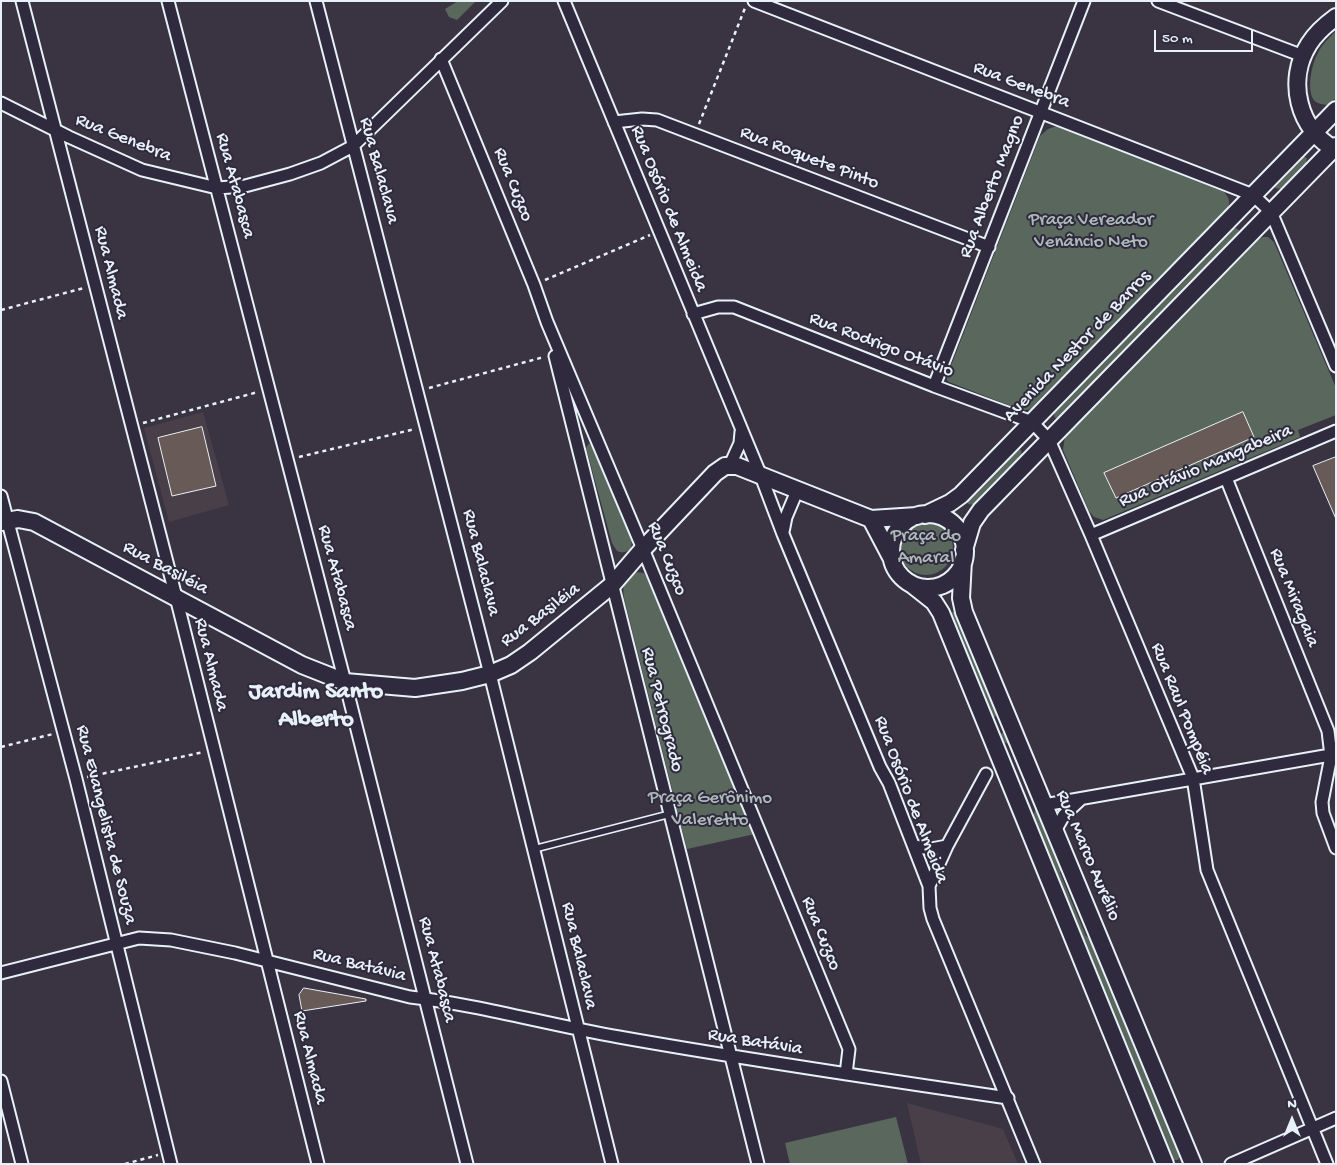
<!DOCTYPE html>
<meta charset="utf-8">
<style>
body{margin:0}
#map{position:relative;width:1337px;height:1165px;overflow:hidden;background:#3a3442;font-family:"Gochi Hand",sans-serif}
canvas{display:block}
.frame{position:absolute;inset:0;border:2px solid #e8f1f8;pointer-events:none}
.north{position:absolute;left:1267px;top:1095px;width:50px;height:50px;-webkit-text-stroke:4px #2f2a3d;paint-order:stroke;rotate:0deg;font-size:14px;font-weight:700;line-height:20px;text-align:center;color:#e8f1f8}
.north::after{content:'';display:block;margin:auto;width:18px;height:22px;background:#e8f1f8;clip-path:polygon(50% 0,100% 100%,50% 72%,0 100%)}
.scale{position:absolute;left:1154px;top:30px;width:99px;height:22px;box-sizing:border-box;border:2px solid #e8f1f8;border-top:0;padding-left:6px;font-size:15px;line-height:18px;white-space:nowrap;color:#e8f1f8;-webkit-text-stroke:4px #2f2a3d;paint-order:stroke}
</style>
<div id="map">
<canvas width="1337" height="1165"></canvas>
<div class="frame"></div>
<div class="north">N</div>
<div class="scale">50 m</div>
</div>
<script>
const ctx = document.querySelector('canvas').getContext('2d');
ctx.lineJoin = 'round';
function fillPath(path, color) {
  ctx.fillStyle = color;
  ctx.fill(path, 'evenodd');
}
function trace(path, color, width, dash) {
  ctx.strokeStyle = color;
  ctx.lineWidth = width;
  ctx.lineCap = dash ? 'butt' : 'round';
  ctx.setLineDash(dash || []);
  ctx.stroke(path);
}
function drawText(font, color, halo, rows, align = 'center') {
  ctx.font = font + ' "Gochi Hand",sans-serif';
  ctx.lineWidth = 4;
  ctx.setLineDash([]);
  ctx.textBaseline = 'middle';
  ctx.strokeStyle = halo;
  ctx.fillStyle = color;
  for (const [text, x, y, turn = 0] of rows) {
    ctx.save();
    ctx.translate(x, y);
    ctx.rotate((+turn || 0) * Math.PI / 180);
    ctx.textAlign = isNaN(turn) ? turn : align;
    if (halo) ctx.strokeText(text, 0, 0);
    ctx.fillText(text, 0, 0);
    ctx.restore();
  }
}
const built = new Path2D(`
 M203,412L229,505L169,522L144,428Z
 M907,1103L1003,1129L1018,1164H921Z`);
const green = new Path2D(`
 M458,1H476L457,20L449,17L445,9Z
 M1336,31V98L1327,105C1323,104 1319,104 1316,102C1305,94 1312,62 1318,53C1322,44 1329,38 1336,31Z
 M1057,126L1224,192C1230,199 1231,203 1226,211L1038,407L1027,410H1021L949,382L947,380V376L1040,136L1048,129Z
 M1302,156L1307,158L1306,164L1282,189L1275,188V183Z
 M1234,227L1239,230L1238,234L1060,417L1055,418L1053,412Z
 M1263,237H1268L1274,242L1336,388V415L1298,430L1300,437L1103,520L1094,517L1089,511L1063,450L1065,436L1257,240Z
 M589,443L593,447L632,539L631,548C626,553 623,553 617,551L612,543L586,448Z
 M1018,449L1021,450L1022,455L975,505L968,504L967,500L1015,450Z
 M899 548a27 27 0 1 1 54 0a27 27 0 1 1-54 0Z
 M635,572L644,573L649,580L755,834L687,849L624,598C622,586 625,578 635,572Z
 M952,612H956L998,712L995,717L990,716L950,614Z
 M1002,733H1006L1063,865L1060,873L1086,936L1094,940L1181,1155L1178,1160H1174L1171,1157L1033,817L1036,807L1008,744L1000,740V736Z
 M896,1117L908,1164H790L785,1143Z`);
const building = new Path2D(`
 M1243,412L1254,437L1116,498L1104,473Z
 M202,427L216,486L172,496L158,438Z
 M1336,457V519L1313,466Z
 M304,988L366,999V1001L302,1011L299,995Z`);
const path = new Path2D(`
 M699,124L745,8
 M545,280L650,235
 M1,310L84,288
 M429,388L544,357
 M143,423L258,392
 M299,457L415,429
 M1,747L53,734
 M87,777L204,752
 M125,1164L158,1155`);
const lane = new Path2D(`
 M534,849L670,814`);
const street = new Path2D(`
 M22,1L176,597L318,1164
 M168,1L345,682L467,1164
 M316,1L490,674L612,1164
 M564,1L761,476L783,534L880,767L889,783L929,886L930,908L933,919L1034,1164
 M754,1L1253,195L1271,212L1336,366
 M1158,1L1303,56
 M441,59L534,285L547,322L643,549L849,1049L846,1074
 M1,103L69,137L142,170L217,188L245,186L290,174L321,163L353,146L502,1
 M614,122L642,119L657,120L989,247
 M693,314L718,307H734L934,386L1032,422L1049,440L1091,535L1193,778L1207,870L1327,1164
 M555,356L758,1164
 M934,386L1084,1
 M730,465L740,443L741,432
 M1226,478L1328,731L1331,756L1322,802L1323,813L1336,848
 M1,496L76,779L171,1164
 M783,532L786,517L797,491
 M1091,535L1336,431
 M1044,805L1336,754
 M1055,831L1064,815L1080,800
 M914,846L931,849L947,846
 M929,886L947,846L986,774
 M1,973L139,938L171,940L235,953L410,997C480,1005 549,1025 619,1037C748,1060 878,1079 1008,1098
 M1,1081L22,1164
 M1231,1164L1336,1118`);
const secondary = new Path2D(`
 M1336,17C1325,25 1316,33 1309,44C1286,80 1298,130 1336,150
 M891 551a37 37 0 1 1 74 0a37 37 0 1 1-74 0Z
 M925,515L950,503L961,495L1336,110
 M871,519L891,557
 M1,522L18,519L34,522L302,665L345,682L415,688L462,681L490,674L511,665L530,652L612,585L643,549L715,473L725,466H737L871,519L917,516
 M964,550L972,523L981,510L1336,146
 M963,560L961,598L964,612L1193,1164
 M910,583L934,602L941,613L1165,1164`);
const streetNames = [
 ["Rua Genebra",1021,86,21],
 ["Rua Genebra",123,139,22],
 ["Rua Roquete Pinto",809,159,21],
 ["Rua Balaclava",378,171,75],
 ["Rua Cuzco",512,185,68],
 ["Rua Atabasca",234,186,75],
 ["Rua Alberto Magno",993,187,-69],
 ["Rua Osório de Almeida",668,209,68],
 ["Rua Almada",110,273,76],
 ["Rua Rodrigo Otávio",881,346,21],
 ["Avenida Nestor de Barros",1078,347,-46],
 ["Rua Otávio Mangabeira",1206,467,-23],
 ["Rua Cuzco",666,559,68],
 ["Rua Balaclava",480,563,76],
 ["Rua Basiléia",165,569,28],
 ["Rua Atabasca",336,578,75],
 ["Rua Miragaia",1293,598,68],
 ["Rua Basiléia",541,616,-37],
 ["Rua Almada",210,665,76],
 ["Rua Raul Pompéia",1181,709,68],
 ["Rua Petrogrado",661,710,76],
 ["Rua Osório de Almeida",910,800,69],
 ["Rua Evangelista de Souza",105,825,76],
 ["Rua Marco Aurélio",1087,856,67],
 ["Rua Cuzco",820,934,68],
 ["Rua Balaclava",578,956,77],
 ["Rua Batávia",359,966,14],
 ["Rua Atabasca",436,970,76],
 ["Rua Batávia",755,1043,9],
 ["Rua Almada",309,1058,76]
];
const parkNames = [
 ["Praça Vereador",1091,221],
 ["Venâncio Neto",1091,243],
 ["Praça do",926,537],
 ["Amaral",926,559],
 ["Praça Gerônimo",710,799],
 ["Valeretto",710,821]
];
const districtNames = [
 ["Jardim Santo",316,693],
 ["Alberto",316,721]
];
fillPath(built, '#483f48');
fillPath(green, '#5a675c');
fillPath(building, '#685a56');
trace(building, '#e8f1f8', 1);
trace(lane, '#e8f1f8', 9);
trace(street, '#e8f1f8', 15);
trace(secondary, '#e8f1f8', 20);
trace(path, '#e8f1f8', 2.5, [4, 4]);
trace(lane, '#2f2a3d', 5.5);
trace(street, '#2f2a3d', 11);
trace(secondary, '#2f2a3d', 16);
drawText('19px', '#e8f1f8', '#2f2a3d', streetNames);
drawText('19px', '#afbaba', '#2f2a3d', parkNames);
drawText('bold 24px', '#e8f1f8', '#2f2a3d', districtNames);
</script>
